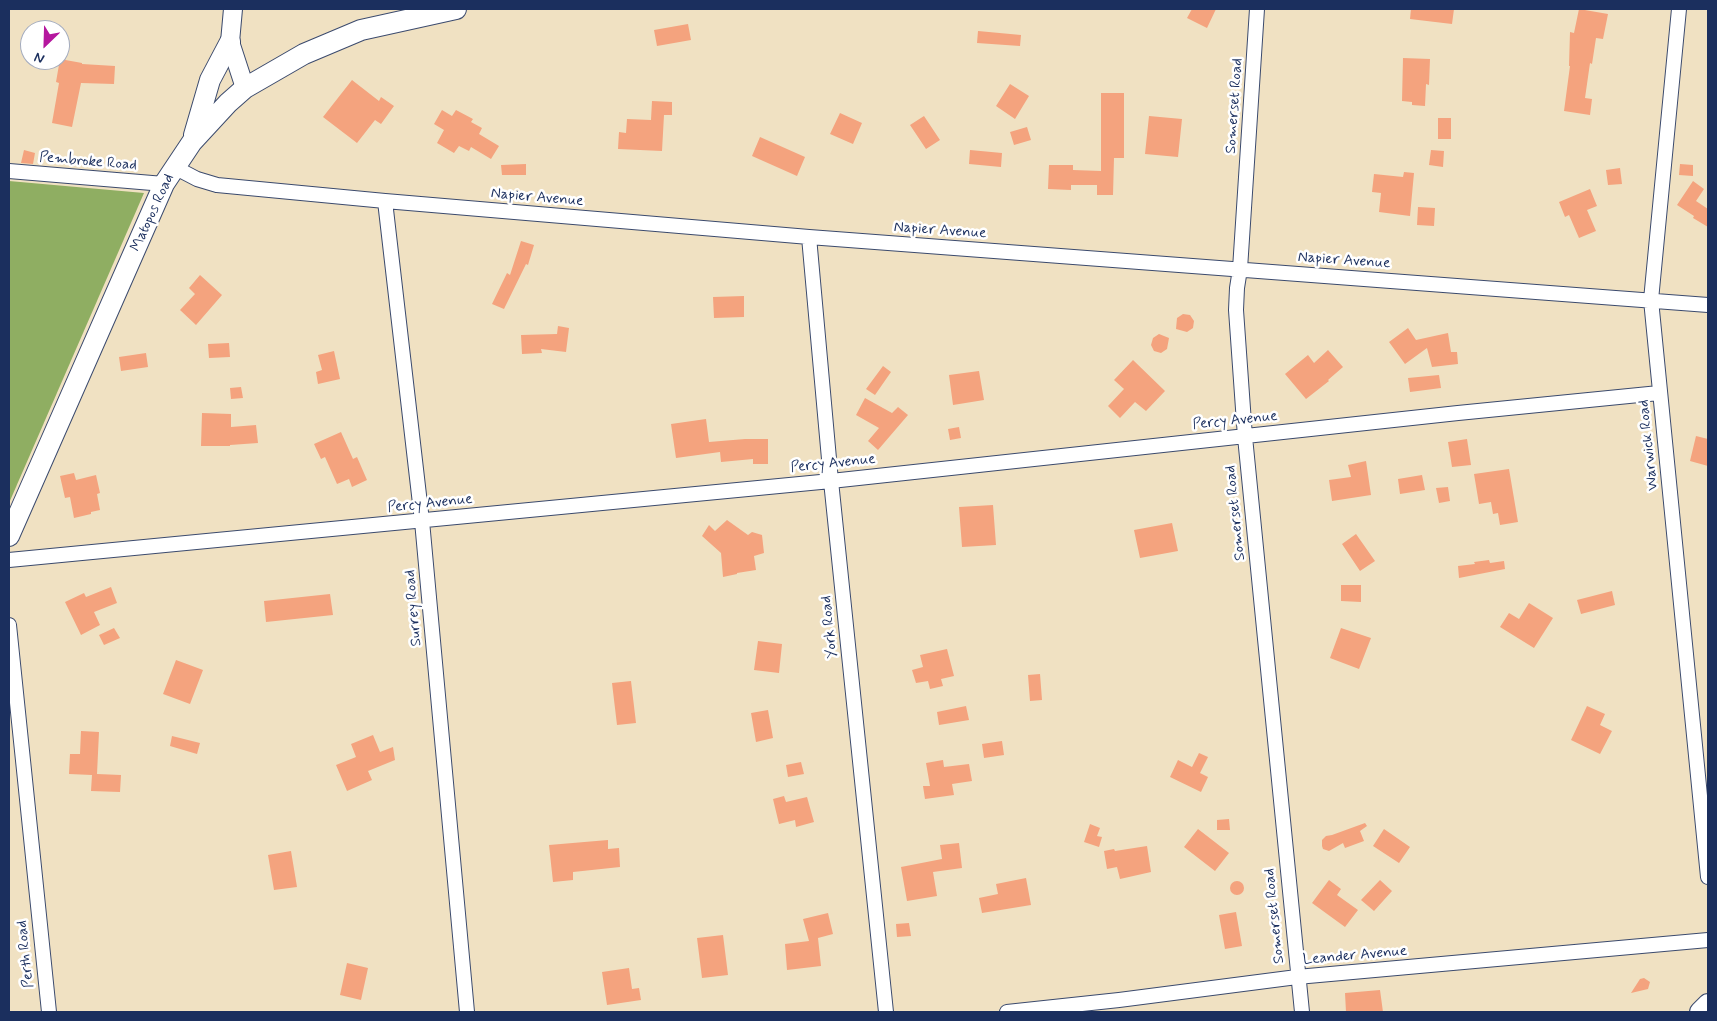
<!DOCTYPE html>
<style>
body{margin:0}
#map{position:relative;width:1717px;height:1021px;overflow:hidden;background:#f0e1c2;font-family:Mynerve,sans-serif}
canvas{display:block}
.frame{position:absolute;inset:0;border:10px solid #1b2f5e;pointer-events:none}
.north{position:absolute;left:20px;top:20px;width:50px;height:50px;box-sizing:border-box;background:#fff;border:1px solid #a4acbf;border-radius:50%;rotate:204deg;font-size:14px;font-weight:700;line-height:20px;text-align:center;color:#1b2f5e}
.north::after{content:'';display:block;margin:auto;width:18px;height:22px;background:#b5179e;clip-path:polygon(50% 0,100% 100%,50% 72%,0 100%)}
</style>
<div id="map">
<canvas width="1717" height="1021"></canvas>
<div class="frame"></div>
<div class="north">N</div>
</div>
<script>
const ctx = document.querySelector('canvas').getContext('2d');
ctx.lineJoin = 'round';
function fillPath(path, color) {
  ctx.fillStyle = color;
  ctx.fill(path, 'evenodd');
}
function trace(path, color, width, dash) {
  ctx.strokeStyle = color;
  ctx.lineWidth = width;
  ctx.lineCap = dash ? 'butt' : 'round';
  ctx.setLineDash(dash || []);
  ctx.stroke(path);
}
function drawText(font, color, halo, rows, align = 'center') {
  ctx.font = font + ' Mynerve,sans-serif';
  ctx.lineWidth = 5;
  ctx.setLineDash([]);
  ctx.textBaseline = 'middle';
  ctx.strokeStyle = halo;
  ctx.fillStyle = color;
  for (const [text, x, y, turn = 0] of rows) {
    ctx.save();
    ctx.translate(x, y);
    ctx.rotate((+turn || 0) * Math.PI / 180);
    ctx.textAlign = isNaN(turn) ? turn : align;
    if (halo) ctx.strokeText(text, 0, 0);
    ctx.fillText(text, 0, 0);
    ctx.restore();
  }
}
const forest = new Path2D(`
 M9,181L144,193L9,503Z`);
const building = new Path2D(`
 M1192,9H1216L1207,28L1187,18Z
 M1411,9H1454L1452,24L1410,19Z
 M1579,9L1608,14L1603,39L1596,38L1592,64L1590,63L1585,98L1592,99L1590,115L1564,111L1570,66H1569L1570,32L1574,33Z
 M688,24L691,40L657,46L654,30Z
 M978,31L1021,35L1020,46L977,43Z
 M1403,58L1430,59L1429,85L1426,84L1425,106L1412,105V102L1402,101Z
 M60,59L82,63V64L115,66L114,84L81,83L72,127L52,123L59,83L56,82Z
 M352,80L379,101L381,97L394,106L381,124L375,120L357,143L323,117Z
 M1010,84L1029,96L1015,119L996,106Z
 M1101,93H1124V158H1114L1113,195H1097V185H1071V190L1048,189L1049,165H1073V170L1101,171Z
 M652,101L672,102V115H664L662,151L618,149L619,132L626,133L627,119L651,120Z
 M442,110L452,116L456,110L473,119L471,122L482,128L479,134L499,146L491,159L471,147L469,151L459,146L454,153L437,143L444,130L434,124Z
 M840,113L862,123L853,144L830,134Z
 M924,116L940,140L926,149L910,125Z
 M1149,116L1182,119L1178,157L1145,154Z
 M1438,118H1451V139H1438Z
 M1027,127L1031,140L1014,145L1010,132Z
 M760,137L805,157L797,176L752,156Z
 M24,150L35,153L33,164L21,163Z
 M970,150L1002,153L1001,167L969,164Z
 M1431,150L1444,151L1443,167L1429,165Z
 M526,164V175H502L501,165Z
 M1680,164L1693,165V176L1679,175Z
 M1620,168L1622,184L1608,185L1606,170Z
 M1404,172L1414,173L1410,216L1379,212L1381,193L1372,192L1374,174L1403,177Z
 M1693,181L1704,189L1696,201L1708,209V227L1693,218L1694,216L1677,205Z
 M1590,189L1597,206L1587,210L1596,231L1579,238L1569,215L1565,217L1559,202Z
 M1418,207L1435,208L1434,226L1417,225Z
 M521,241L534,245L528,265L526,264L504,309L492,304L507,273L510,275Z
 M200,275L222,295L196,325L180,310L195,294L189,288Z
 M744,296V317L714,318L713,297Z
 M1183,314L1190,315L1194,321L1193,328L1187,332L1176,329L1177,318Z
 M558,326L569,328L566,352L541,349L542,353L522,354L521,335L557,334Z
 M1408,328L1416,340L1448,333L1451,352H1457L1458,364L1432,367L1427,348L1405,364L1389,342Z
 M1159,334L1169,338L1167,349L1161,353L1154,351L1151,345L1153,338Z
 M229,343L230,357L209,358L208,344Z
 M1328,350L1343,367L1328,380L1329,381L1306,399L1285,374L1308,355L1314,363Z
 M334,351L340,379L318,384L316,372L322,370L318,355Z
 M146,353L148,367L121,371L119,357Z
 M1133,360L1165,391L1146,411L1135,402L1120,418L1108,406L1124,389L1114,380Z
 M883,366L891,372L875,395L866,389Z
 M979,371L984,400L953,405L949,375Z
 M1439,375L1441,388L1410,392L1408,378Z
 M241,387L243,398L231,399L230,388Z
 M865,398L892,413L898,407L908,415L878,450L868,441L879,428L856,415Z
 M202,413L231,414V427L256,425L258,443L230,445V446H201Z
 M706,419L709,442L745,439H768V464H753V459L721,462L720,452L676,458L671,424Z
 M959,427L961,438L950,440L948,429Z
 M341,432L353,459L357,457L367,480L352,487L349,479L337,484L325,457L321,459L314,444Z
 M1696,436L1708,439V466L1690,461Z
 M1467,439L1471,465L1452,467L1448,442Z
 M1366,461L1371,495L1332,501L1329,480L1351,477L1348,465Z
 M1509,469L1518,522L1500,525L1498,513L1493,514L1491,502L1479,504L1474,474Z
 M74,473L76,480L96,475L100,493L97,494L100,510L91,512V514L74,518L70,497L65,498L60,476Z
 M1422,475L1425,490L1400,494L1398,479Z
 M1448,487L1450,501L1439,503L1436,488Z
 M993,505L996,545L962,547L959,507Z
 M727,520L748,535L752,532L762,535L764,553L754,556L756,570L737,573V574L723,577L721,553L702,536L709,525L715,531Z
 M1172,523L1178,551L1140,558L1134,530Z
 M1356,534L1375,561L1360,571L1342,544Z
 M1489,560L1490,563L1504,561L1505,569L1459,578L1458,566L1475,564L1474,562Z
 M1341,585H1361V602L1341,601Z
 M111,587L117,603L94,612L100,625L81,635L65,602L84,593L86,597Z
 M1612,591L1615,605L1581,614L1577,600Z
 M330,594L333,615L266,622L264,601Z
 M1529,603L1553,618L1534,648L1500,627L1509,613L1519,619Z
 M114,628L120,638L104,645L99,635Z
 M1341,628L1371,638L1359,669L1330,658Z
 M758,641L782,644L779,673L754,670Z
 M947,649L954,676L941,679L943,686L930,689L928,681L916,683L912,670L923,667L920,655Z
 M176,660L203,670L190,704L163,694Z
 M1040,674L1042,700L1030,701L1028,675Z
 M631,681L636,723L617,725L612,683Z
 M966,706L969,720L939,725L937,712Z
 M1587,706L1605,714L1600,725L1612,731L1600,754L1571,740Z
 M768,710L773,738L756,742L751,713Z
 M81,731L99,732L97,774L121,775L120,792L91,791L92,775L69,774L70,754H80Z
 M373,735L380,752L393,747L395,760L368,771L372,780L347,791L336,765L356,757L351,744Z
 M172,736L200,743L197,754L170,746Z
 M1002,741L1004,755L984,758L982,744Z
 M1199,753L1208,757L1200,773L1208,777L1201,792L1170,777L1178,760L1192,767Z
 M943,760L944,767L969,764L972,781L952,784L954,795L925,799L923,786H930L926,763Z
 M801,762L804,774L788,777L786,765Z
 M784,796L786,802L807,797L814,822L796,827L795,820L779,824L773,799Z
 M1229,819L1230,830H1217V820Z
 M1365,823L1367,826L1360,831L1364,841L1345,848L1343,843L1329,851L1323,849L1322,846V840L1326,836L1332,835Z
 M1090,824L1100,828L1097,836L1102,837L1099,847L1084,842Z
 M1198,829L1229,853L1215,871L1184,847Z
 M1384,829L1410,847L1399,863L1373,846Z
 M608,840V849L619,848L620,867L573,872V880L553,882L549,845Z
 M959,843L962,868L933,872L937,896L907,901L901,867L942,859L940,845Z
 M1147,846L1151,872L1120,879L1117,867L1107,869L1104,851L1114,849L1115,851Z
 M291,851L297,887L274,890L268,855Z
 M1026,878L1031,905L982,913L979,898L998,894L996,884Z
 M1329,880L1341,889L1337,895L1358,910L1345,927L1312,903Z
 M1380,880L1392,891L1374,911L1361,900Z
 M1230 888a7 7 0 1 1 14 0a7 7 0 1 1-14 0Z
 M1236,912L1242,946L1225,949L1219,915Z
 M828,913L833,934L818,938L821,966L787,970L785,944L809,941L803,919Z
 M909,923L911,936L897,937L896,924Z
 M723,935L728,975L702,978L697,938Z
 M347,963L368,968L361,1000L340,995Z
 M629,968L632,989L639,988L641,1000L607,1005L602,972Z
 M1644,978L1650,982L1648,989L1631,993L1640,979Z
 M1380,990L1383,1012H1346L1345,993Z`);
const minor = new Path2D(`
 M1257,9L1240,269L1237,288L1236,310L1245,437L1302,1012
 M1679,9L1651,300L1708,877
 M174,167L197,179L217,185L385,201L809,237L1708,305
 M9,171L164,184
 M385,201L422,521L467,1012
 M809,237L831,481L886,1012
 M9,560L831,481L1458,413L1659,393
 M9,625L49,1012
 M1007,1012L1119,1000L1297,977L1708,940`);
const tertiary = new Path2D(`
 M233,9L230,42L245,88`);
const secondary = new Path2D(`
 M194,135L210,80L230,42
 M9,536L164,184L192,142L228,103L245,88L304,54L361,30L456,9
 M1700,1012L1708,1004`);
const streetNames = [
 ["Somerset Road",1235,106,-86],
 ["Pembroke Road",88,162,5],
 ["Napier Avenue",537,198,5],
 ["Matopos Road",153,213,-65],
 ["Napier Avenue",940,231,4],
 ["Napier Avenue",1344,261,4],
 ["Percy Avenue",1235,421,-6],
 ["Warwick Road",1649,445,-96],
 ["Percy Avenue",833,464,-6],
 ["Percy Avenue",430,504,-6],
 ["Somerset Road",1236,513,-96],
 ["Surrey Road",414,608,-95],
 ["York Road",830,627,-96],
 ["Somerset Road",1275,916,-96],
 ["Perth Road",26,954,-96],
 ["Leander Avenue",1355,956,-5]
];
fillPath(forest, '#8fae62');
fillPath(building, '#f4a37e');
trace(minor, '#3b4a6d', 16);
trace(tertiary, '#3b4a6d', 20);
trace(secondary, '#3b4a6d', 22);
trace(minor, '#fff', 14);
trace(tertiary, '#fff', 18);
trace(secondary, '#fff', 20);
drawText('15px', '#1b2f5e', '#fff', streetNames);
</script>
